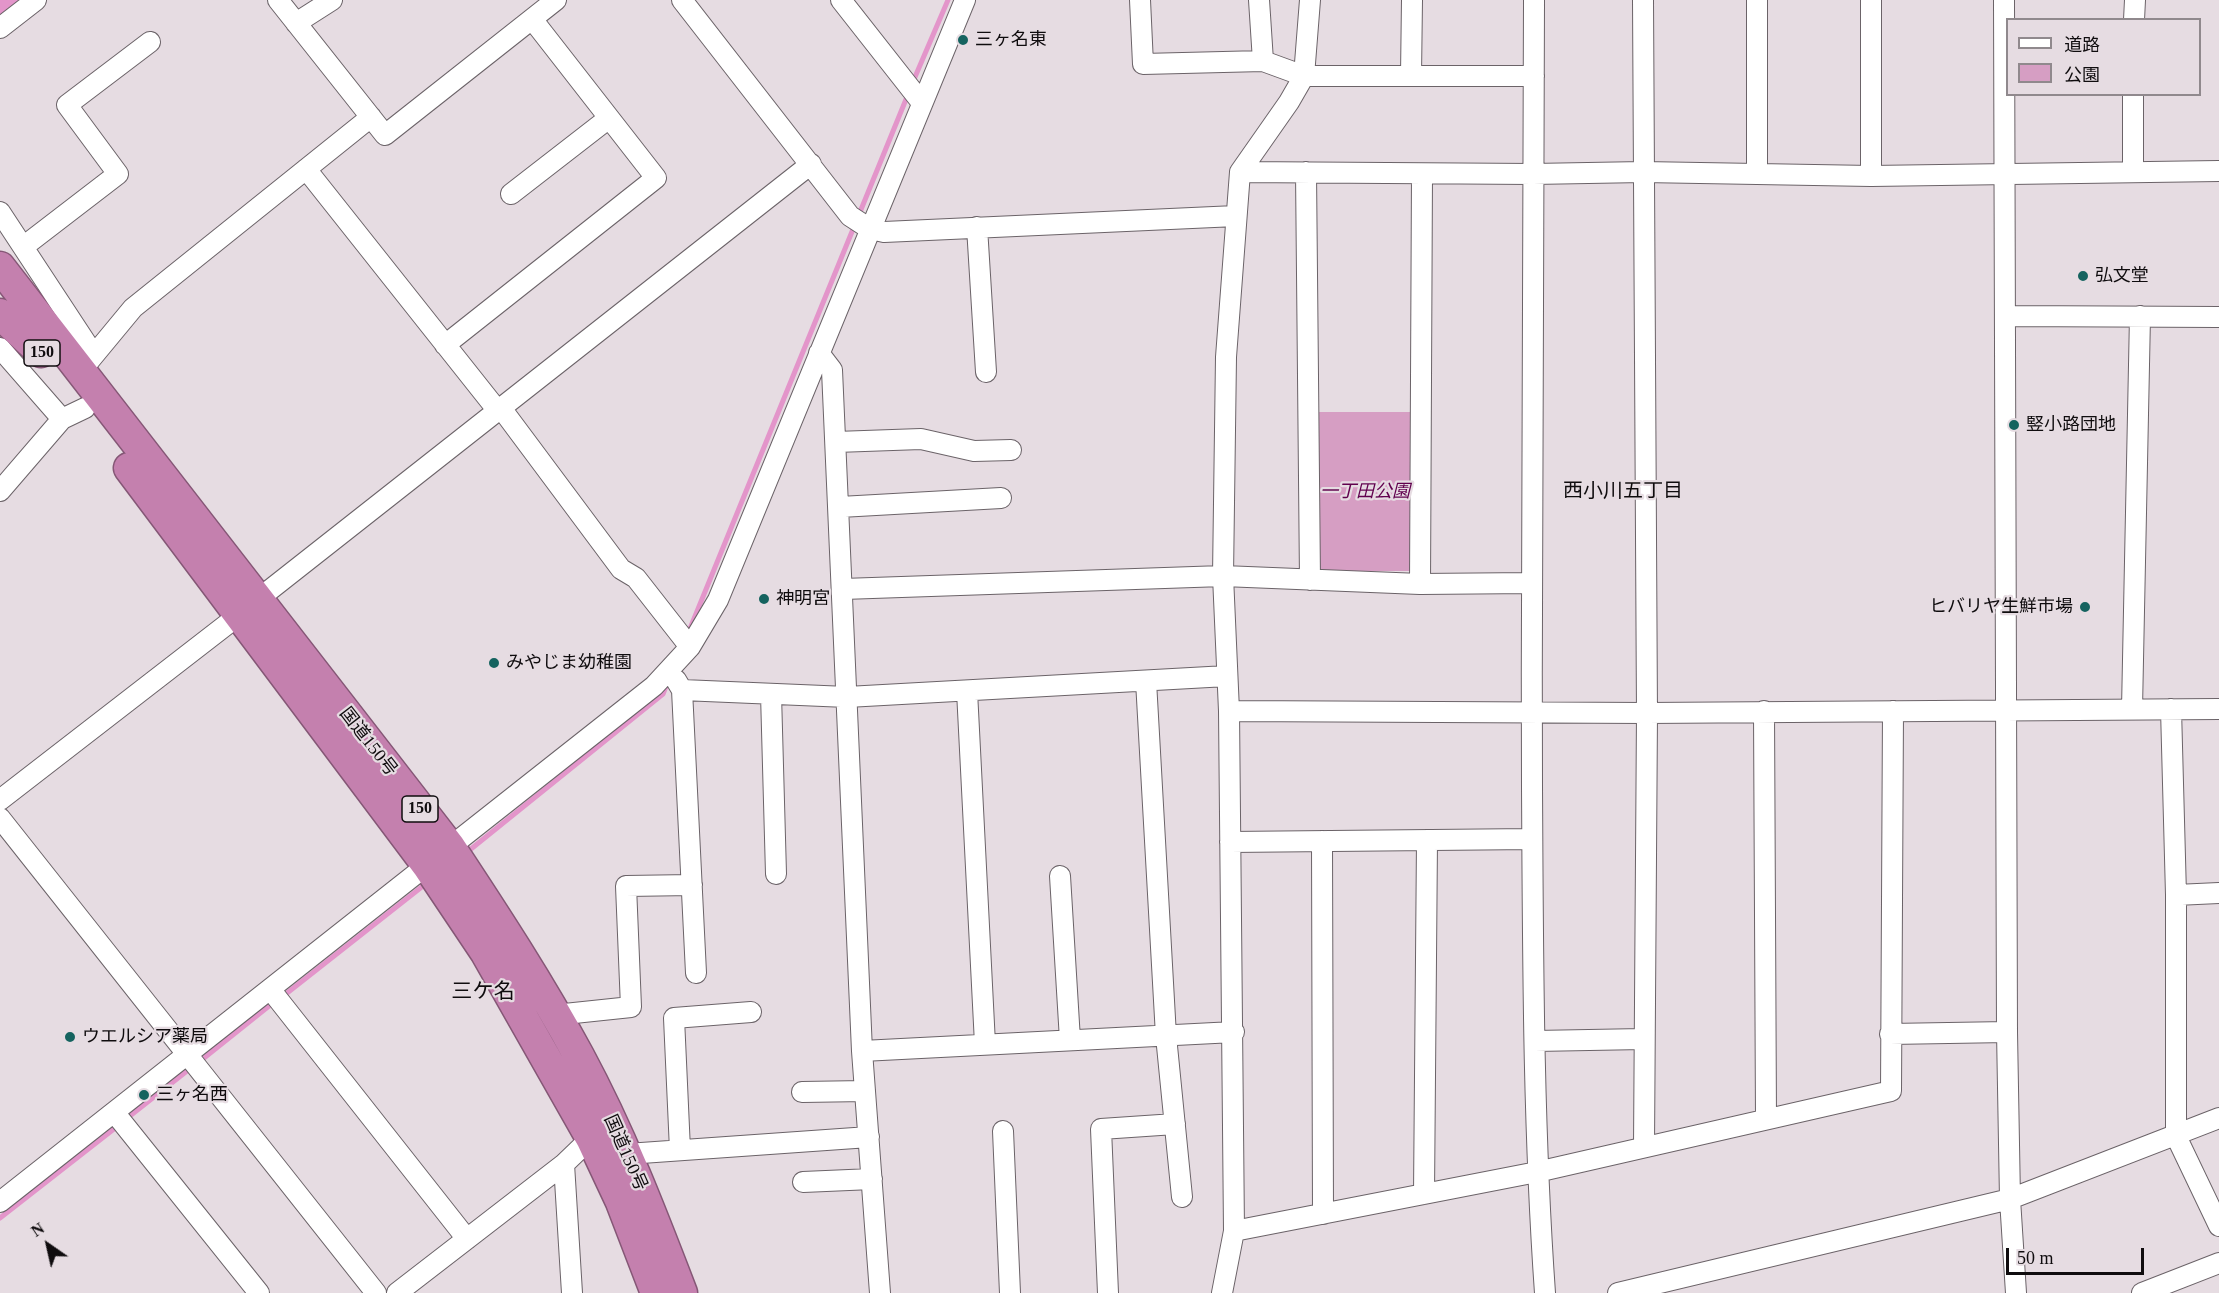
<!DOCTYPE html>
<meta charset="utf-8">
<style>
body{margin:0}
#map{position:relative;width:2219px;height:1293px;overflow:hidden;background:#e6dce2;font-family:"Times New Roman","Noto Sans JP",serif}
canvas{display:block}
.legend{position:absolute;left:2006px;top:18px;width:195px;height:78px;box-sizing:border-box;background:#e6dce2;border:2px solid #90898d;margin:0;padding:8px 10px;list-style:none;font-size:18px;color:#0f0c0e}
.legend li{display:flex;align-items:center;gap:12px;height:30px}
.legend b{width:30px;border:2px solid #90898d}
.north{position:absolute;left:18px;top:1215px;width:60px;height:60px;-webkit-text-stroke:4px #e6dce2;paint-order:stroke;rotate:326deg;font-size:16px;font-weight:700;line-height:24px;text-align:center;color:#0f0c0e}
.north::after{content:'';display:block;margin:auto;width:21px;height:27px;background:#0f0c0e;clip-path:polygon(50% 0,100% 100%,50% 72%,0 100%)}
.scale{position:absolute;left:2006px;top:1248px;width:138px;height:27px;box-sizing:border-box;border:3px solid #0f0c0e;border-top:0;padding-left:8px;font-size:18px;line-height:21px;white-space:nowrap;color:#0f0c0e;-webkit-text-stroke:4px #e6dce2;paint-order:stroke}
</style>
<div id="map">
<canvas width="2219" height="1293"></canvas>
<ul class="legend">
<li><b style="height:8px;background:#fff"></b>道路</li>
<li><b style="height:16px;background:#d69ec3"></b>公園</li>
</ul>
<div class="north">N</div>
<div class="scale">50 m</div>
</div>
<script>
const ctx = document.querySelector('canvas').getContext('2d');
ctx.lineJoin = 'round';
function fillPath(path, color) {
  ctx.fillStyle = color;
  ctx.fill(path, 'evenodd');
}
function trace(path, color, width, dash) {
  ctx.strokeStyle = color;
  ctx.lineWidth = width;
  ctx.lineCap = dash ? 'butt' : 'round';
  ctx.setLineDash(dash || []);
  ctx.stroke(path);
}
function drawText(font, color, halo, rows, align = 'center') {
  ctx.font = font + ' "Times New Roman","Noto Sans JP",serif';
  ctx.lineWidth = 4.5;
  ctx.setLineDash([]);
  ctx.textBaseline = 'middle';
  ctx.strokeStyle = halo;
  ctx.fillStyle = color;
  for (const [text, x, y, turn = 0] of rows) {
    ctx.save();
    ctx.translate(x, y);
    ctx.rotate((+turn || 0) * Math.PI / 180);
    ctx.textAlign = isNaN(turn) ? turn : align;
    if (halo) ctx.strokeText(text, 0, 0);
    ctx.fillText(text, 0, 0);
    ctx.restore();
  }
}
const green = new Path2D(`
 M1319,412H1411V571H1318Z`);
const stream = new Path2D(`
 M912,84L948,0
 M689,631L909,92
 M466,853L663,694L667,684
 M282,997L428,882
 M199,1062L274,1002
 M126,1119L192,1067
 M0,1218L119,1125`);
const river = new Path2D(`
 M0,2L2,0`);
const minor = new Path2D(`
 M278,0L385,135L556,0
 M682,0L850,216L870,229L884,232L1236,216
 M841,0L922,103
 M1140,0L1143,64L1263,61L1304,76H1534
 M1259,0L1263,61
 M1534,0C1534,262 1531,524 1532,786C1533,955 1533,1124 1545,1293
 M1643,0L1647,713L1644,1146
 M2004,0L2007,1032L2010,1199L2016,1293
 M2134,20L2135,0
 M296,23L332,0
 M0,28L36,0
 M1411,75L1412,0
 M306,169L498,411
 M2133,171V94
 M1240,172L1533,174L1643,172L1871,176L2219,171
 M1306,172L1310,580
 M1757,174V0
 M1871,176V0
 M511,194L609,118
 M0,212L94,355
 M977,227L986,372
 M23,247L118,174L67,105L150,42
 M2005,316L2219,317
 M445,345L656,178L532,19
 M0,348L62,419
 M819,353L832,370L862,1051L880,1293
 M80,372L133,308L371,117
 M501,408L621,569L636,578L690,647
 M836,442L921,439L974,451L1011,450
 M0,491L62,419L85,408
 M840,507L1001,498
 M1420,584L1422,174
 M843,589L1223,576L1420,584L1531,583
 M257,600L811,164
 M676,680L682,690L696,973
 M1146,681L1166,1036L1182,1197
 M682,690L847,697L1227,676
 M967,691L985,1044
 M771,694L776,874
 M2132,709L2140,316
 M2171,709L2176,895V1136L2219,1226
 M1229,711L1647,713L2219,709
 M1764,711L1766,1119
 M0,800L239,615
 M0,818L376,1293
 M1322,841L1323,1214
 M1230,842L1532,839
 M1060,876L1070,1040
 M2176,895L2219,893
 M270,989L467,1239
 M555,1015L631,1007L626,886L692,885
 M1890,1034L2007,1032
 M1535,1041L1643,1039
 M862,1051L1234,1032
 M802,1092L865,1091
 M114,1112L259,1293
 M1003,1131L1010,1293
 M680,1150L674,1018L751,1012
 M627,1154L869,1137
 M564,1164L572,1293
 M803,1182L872,1179
 M1424,1194L1427,840
 M0,1202L654,686L690,647L718,600L965,0
 M1234,1231L1537,1172L1891,1091L1893,711
 M397,1293L564,1164L591,1138
 M1108,1293L1101,1129L1175,1124
 M1222,1293L1234,1231L1229,711L1223,576L1226,357L1240,172L1289,102L1304,76L1310,0
 M1618,1293L2010,1199L2219,1118
 M2142,1293L2219,1263`);
const highway = new Path2D(`
 M0,267L450,847C495,915 540,984 579,1056C620,1132 651,1212 682,1293
 M0,314L41,352
 M129,468L427,865L486,953L591,1138L621,1202L656,1293`);
const markers = [
 [963,40,6,"#15635f"],
 [2083,276,6,"#15635f"],
 [2014,425,6,"#15635f"],
 [764,599,6,"#15635f"],
 [2085,607,6,"#15635f"],
 [494,663,6,"#15635f"],
 [70,1037,6,"#15635f"],
 [144,1095,6,"#15635f"]
];
const shields = [
 [42,353,36],
 [420,809,36]
];
const shieldNames = [
 ["150",42,353],
 ["150",420,809]
];
const poiNames = [
 ["三ヶ名東",975,40],
 ["弘文堂",2095,276],
 ["竪小路団地",2026,425],
 ["神明宮",776,599],
 ["ヒバリヤ生鮮市場",2073,607,"right"],
 ["みやじま幼稚園",506,663],
 ["ウエルシア薬局",82,1037],
 ["三ヶ名西",156,1095]
];
const parkNames = [
 ["一丁田公園",1365,492]
];
const streetNames = [
 ["国道150号",368,742,52],
 ["国道150号",625,1153,66]
];
const neighbourhoodNames = [
 ["西小川五丁目",1623,492]
];
const quarterNames = [
 ["三ケ名",483,992]
];
fillPath(green, '#d69ec3');
trace(stream, '#e395ca', 5);
trace(river, '#e395ca', 33);
trace(minor, '#6b6368', 22);
trace(highway, '#855776', 33);
trace(minor, '#fff', 20);
trace(highway, '#c480ae', 30);
for (const [x, y, r, color] of markers) {
  const dot = new Path2D();
  dot.arc(x, y, r, 0, 2 * Math.PI);
  ctx.fillStyle = color;
  ctx.fill(dot);
  trace(dot, '#e6dce2', 2);
}
for (const [x, y, w] of shields) {
  const box = new Path2D();
  box.roundRect(x - w / 2, y - 13, w, 26, 4.5);
  ctx.fillStyle = '#e6dce2';
  ctx.fill(box);
  trace(box, '#0f0c0e', 1.5);
}
drawText('bold 16px', '#0f0c0e', null, shieldNames);
drawText('18px', '#0f0c0e', '#e6dce2', poiNames, 'left');
drawText('italic 18px', '#61014e', '#e6dce2', parkNames);
drawText('18px', '#0f0c0e', '#e6dce2', streetNames);
drawText('20px', '#0f0c0e', '#e6dce2', neighbourhoodNames);
drawText('21px', '#0f0c0e', '#e6dce2', quarterNames);
</script>
